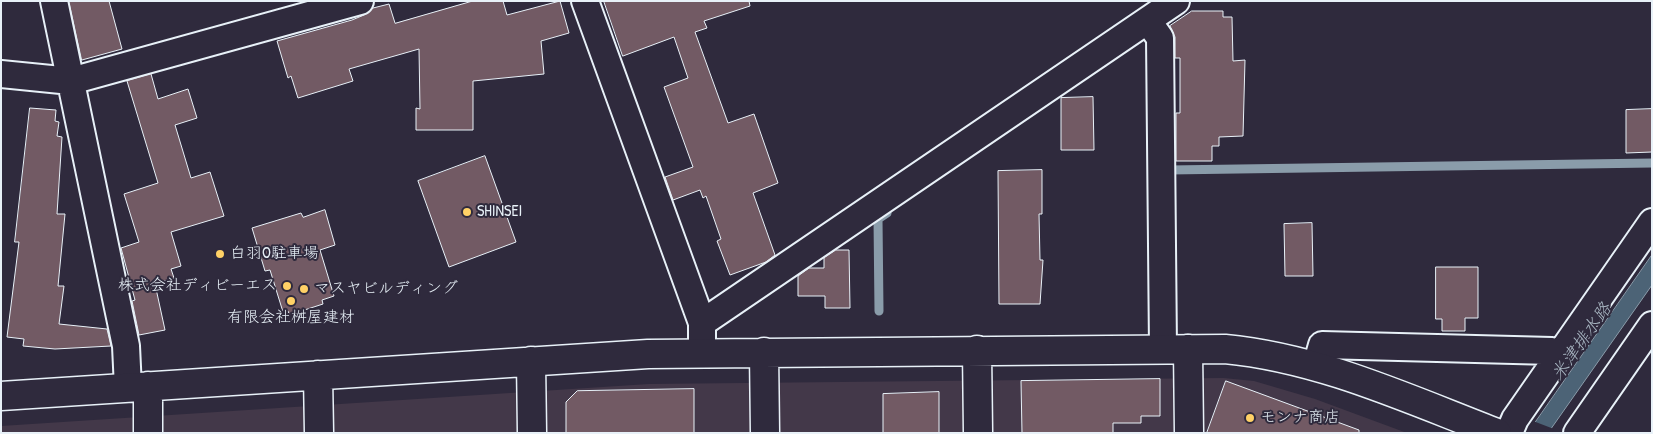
<!DOCTYPE html>
<meta charset="utf-8">
<style>
body{margin:0}
#map{position:relative;width:1653px;height:434px;overflow:hidden;background:#2f2a3d;font-family:"Patrick Hand",sans-serif}
canvas{display:block}
.frame{position:absolute;inset:0;border:2px solid #e8f1f8;pointer-events:none}
</style>
<div id="map">
<canvas width="1653" height="434"></canvas>
<div class="frame"></div>
</div>
<script>
const ctx = document.querySelector('canvas').getContext('2d');
ctx.lineJoin = 'round';
function fillPath(path, color) {
  ctx.fillStyle = color;
  ctx.fill(path, 'evenodd');
}
function trace(path, color, width, dash) {
  ctx.strokeStyle = color;
  ctx.lineWidth = width;
  ctx.lineCap = dash ? 'butt' : 'round';
  ctx.setLineDash(dash || []);
  ctx.stroke(path);
}
function drawText(font, color, halo, rows, align = 'center') {
  ctx.font = font + ' "Patrick Hand","Klee One",sans-serif';
  ctx.lineWidth = 4;
  ctx.setLineDash([]);
  ctx.textBaseline = 'middle';
  ctx.strokeStyle = halo;
  ctx.fillStyle = color;
  for (const [text, x, y, turn = 0] of rows) {
    ctx.save();
    ctx.translate(x, y);
    ctx.rotate((+turn || 0) * Math.PI / 180);
    ctx.textAlign = isNaN(turn) ? turn : align;
    if (halo) ctx.strokeText(text, 0, 0);
    ctx.fillText(text, 0, 0);
    ctx.restore();
  }
}
const built = new Path2D(`
 M1223,378L1254,381L1315,399L1407,433H1V426L649,384Z`);
const water = new Path2D(`
 M1652,255V285L1548,433H1528Z`);
const pier = new Path2D(`
 M1533,421L1554,429L1552,433H1526Z`);
const stream = new Path2D(`
 M1169,170L1652,163
 M879,311L878,219L887,213`);
const building = new Path2D(`
 M69,1H109L122,49L82,60Z
 M473,1H503L507,15L560,1L569,33L541,41L544,74L473,81V130H416V108L420,109L419,49L349,69L353,81L298,98L291,76L288,78L277,41L352,20L364,15L373,8L389,4L395,23Z
 M604,1H749L750,6L704,21L707,28L695,32L728,123L754,114L778,183L753,193L775,255L766,262L730,275L717,241L721,239L706,196L703,198L700,190L673,200L665,177L693,167L664,87L688,78L674,37L623,56Z
 M1192,11H1223V17H1232L1233,61L1245,60L1243,136L1219,137V146H1212V161H1176V113H1180V58H1175V37L1170,26Z
 M151,74L158,99L188,89L197,118L175,125L191,178L210,172L224,216L171,232L181,266L171,269L174,278L155,284L165,330L139,335L132,301L135,300L121,248L139,242L124,194L158,183L127,81Z
 M1093,97L1094,150H1061V98Z
 M30,108L56,110L55,121L59,122L57,136L62,137L57,214H65L58,286H64L59,324L107,329L111,346L55,349L23,346L24,339L7,337L19,242H15Z
 M1652,109V152L1626,153V110Z
 M485,156L516,242L449,267L418,181Z
 M1042,170V214H1039L1040,260H1043L1040,304H999L998,171Z
 M325,210L335,245L320,250L334,296L322,300L323,304L289,315L288,311L283,312L270,270L265,271L252,228L301,213L303,217Z
 M1312,223L1313,276H1285L1284,224Z
 M836,250H849L850,308H825V296H798V276L809,268H824V258Z
 M1436,267H1478V318H1465V331H1442V319H1436Z
 M1160,379V416H1141V423H1113V433H1022L1021,381Z
 M1226,381L1359,430V433H1207Z
 M694,389V433H566V402L577,391Z
 M939,392V433H883V394Z`);
const minor = new Path2D(`
 M54,1L126,346L128,388
 M585,1L702,323V340
 M1148,21L1160,38L1163,349
 M1,74L71,81L360,1
 M702,323L1176,1
 M1316,366L1322,345L1552,351L1559,356
 M1509,433L1515,419L1652,222
 M1577,433L1652,325`);
const tertiary = new Path2D(`
 M1188,349L1189,433
 M977,350L978,433
 M764,352L765,433
 M531,361L532,433
 M318,375L319,433
 M148,386V433
 M1,396L648,354L1225,349C1320,358 1408,399 1497,433`);
const markers = [
 [467,212,5,"#ffd166"],
 [220,254,5,"#ffd166"],
 [287,286,5,"#ffd166"],
 [304,289,5,"#ffd166"],
 [291,301,5,"#ffd166"],
 [1250,418,5,"#ffd166"]
];
const poiNames = [
 ["SHINSEI",477,212],
 ["白羽O駐車場",230,254],
 ["株式会社ディビーエス",277,286,"right"],
 ["マスヤビルディング",314,289],
 ["有限会社桝屋建材",291,318,"center"],
 ["モンナ商店",1260,418]
];
const waterNames = [
 ["米津排水路",1582,342,-55]
];
fillPath(built, '#433849');
fillPath(water, '#4c6376');
trace(water, '#8a9caa', 1);
fillPath(pier, '#2f2a3d');
trace(stream, '#8a9caa', 9);
fillPath(building, '#725a64');
trace(building, '#e8f1f8', 1);
trace(minor, '#e8f1f8', 30);
trace(tertiary, '#e8f1f8', 31);
trace(minor, '#2f2a3d', 26);
trace(tertiary, '#2f2a3d', 28);
for (const [x, y, r, color] of markers) {
  const dot = new Path2D();
  dot.arc(x, y, r, 0, 2 * Math.PI);
  ctx.fillStyle = color;
  ctx.fill(dot);
  trace(dot, '#2f2a3d', 2);
}
drawText('16px', '#e8f1f8', '#2f2a3d', poiNames, 'left');
drawText('italic 18px', '#aab8c4', '#2f2a3d', waterNames);
</script>
